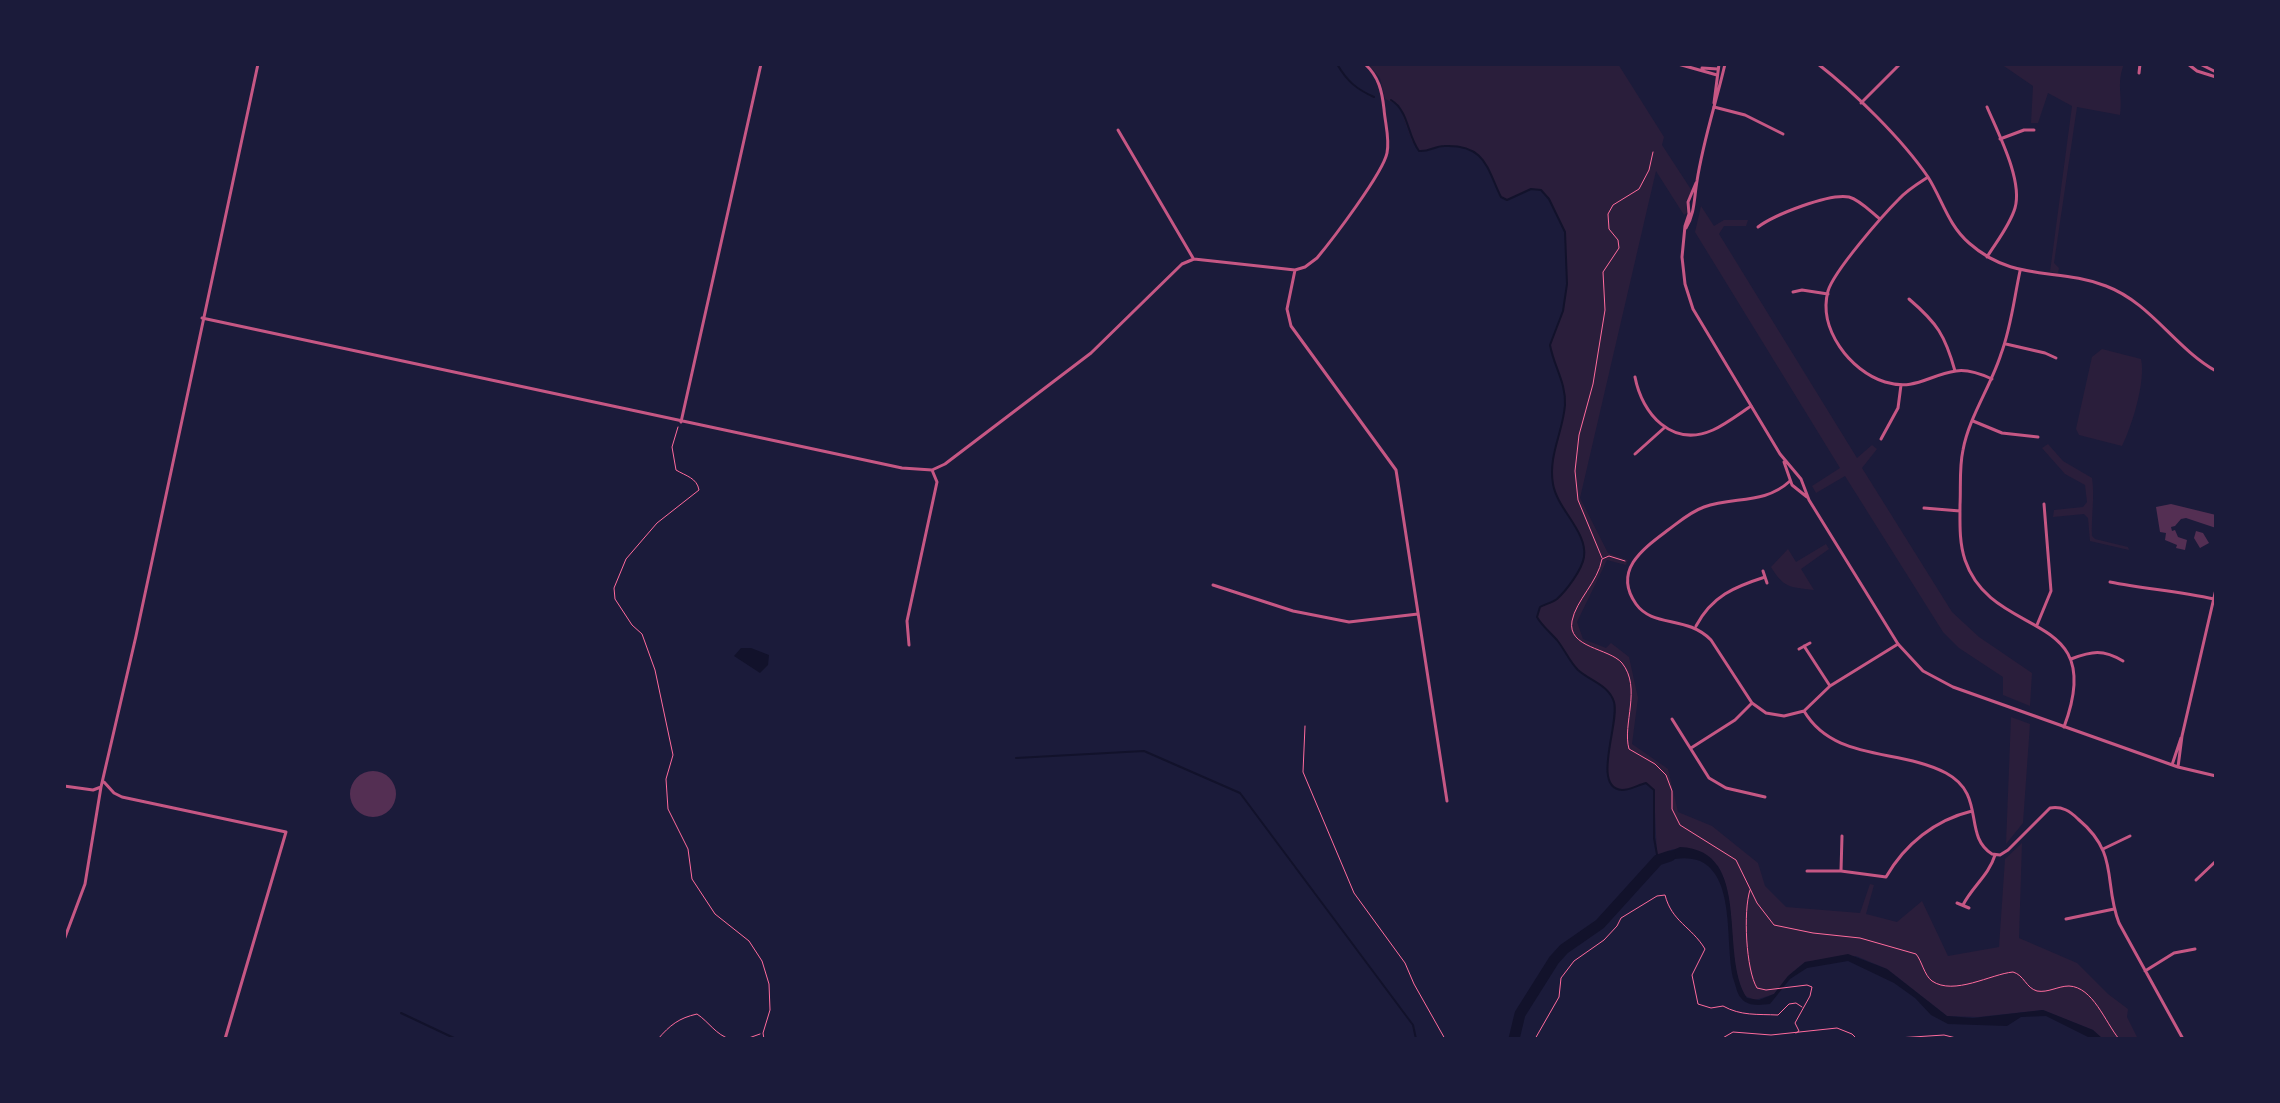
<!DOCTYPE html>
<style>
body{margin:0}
#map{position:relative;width:2280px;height:1103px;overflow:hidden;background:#1b1b3a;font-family:"IBM Plex Serif",serif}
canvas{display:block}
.frame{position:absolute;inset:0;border:66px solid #1b1b3a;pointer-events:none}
</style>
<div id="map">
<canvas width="2280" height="1103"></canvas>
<div class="frame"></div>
</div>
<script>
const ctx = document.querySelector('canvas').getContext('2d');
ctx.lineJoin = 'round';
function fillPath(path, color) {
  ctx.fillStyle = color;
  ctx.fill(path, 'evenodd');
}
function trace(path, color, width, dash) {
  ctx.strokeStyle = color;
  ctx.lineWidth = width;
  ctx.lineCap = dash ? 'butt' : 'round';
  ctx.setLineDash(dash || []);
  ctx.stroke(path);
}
const green = new Path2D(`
 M1368,64H1618L1664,137L1662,145L1692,191L1686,201L1687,213L1684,215L1656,171L1580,498L1608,553L1628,560L1626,565L1607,560L1577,622L1583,639L1606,648L1611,643L1629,657L1638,698L1632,744L1668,769L1678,812L1712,826L1758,863L1765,886L1786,907L1860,913L1870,884L1874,885L1866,914L1897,922L1922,901L1948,956L1999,947L2005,859L2022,843L2019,938L2077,963L2108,994L2128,1009L2127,1017L2138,1039H2103L2093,1030L2043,1010L1978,1017L1947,1016L1887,969L1856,956L1805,962L1788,976L1774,994L1755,1000L1745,996C1724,955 1740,907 1718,866L1673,849L1657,857L1654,790L1646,783C1638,785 1630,790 1622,790C1591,788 1620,723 1614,702C1609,685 1590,681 1578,670C1569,661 1565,650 1557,640C1550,632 1542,626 1537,617L1540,607C1545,604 1552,603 1557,599C1566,591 1582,570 1584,557C1588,532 1557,509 1553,484C1548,456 1563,432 1565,405C1566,382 1554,367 1550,345L1563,311L1567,284L1565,231L1549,199L1541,190L1531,189L1507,200L1501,197C1487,169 1486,144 1444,146C1435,146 1429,152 1419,151L1412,141L1399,105L1385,99L1380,78Z
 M2001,64H2124C2116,84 2123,96 2120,115L2077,107L2054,263L2059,268L2058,273L2050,272L2072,106L2048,93L2038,123H2031L2033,86Z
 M1701,206L1714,226L1724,220H1748L1746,226H1724L1719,234L1857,458L1872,445L1877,449L1862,468L1952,612L1979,637L2032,673L2030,706L2003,695V677L1959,648L1943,632L1845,476L1816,493L1812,486L1840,468L1695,232Z
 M2102,349L2141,359C2146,381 2132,426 2122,446L2079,435L2076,429L2092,357Z
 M2048,444L2063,461L2092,478C2095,497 2091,517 2092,536L2095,539L2128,547L2129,550L2090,541L2088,518L2084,514L2053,517L2054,510L2083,507L2087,502L2085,485L2065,474L2042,448Z
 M1826,544L1829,549L1801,569L1814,590C1789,587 1784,588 1771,567L1788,549L1796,562Z
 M2011,717L2030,724L2023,823L2006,844Z`);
const water = new Path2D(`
 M741,648H751L769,655L768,665L760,673L734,656Z
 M1680,847C1754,850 1718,955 1747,998L1759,1000L1774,994L1788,976L1805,962L1848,954L1887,969L1947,1016L1973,1018L2043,1010L2093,1030L2103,1039H2092L2046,1016L2021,1017L2007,1026L1948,1024L1931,1015L1915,998L1894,983L1848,961L1807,968L1790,979L1770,1004C1760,1005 1748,1007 1741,998C1737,994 1736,986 1734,981C1724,947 1737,878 1700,861C1687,856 1671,858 1658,864L1657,857Z`);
const stream = new Path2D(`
 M1337,64C1347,81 1356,89 1374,97
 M1391,100C1409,111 1407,135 1419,151C1429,152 1435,146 1444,146C1486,144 1487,169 1501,197L1507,200L1531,189L1541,190L1549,199L1565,232L1567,284L1563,311L1550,345C1554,367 1566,382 1565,405C1563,432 1548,456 1553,484C1557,509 1588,532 1584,557C1582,570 1566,591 1557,599C1552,603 1545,604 1540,607L1537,617C1542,626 1550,632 1557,640C1565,650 1569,661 1578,670C1590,681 1609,685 1614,702C1620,723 1591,788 1622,790C1630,790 1638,785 1646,783L1654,790V838L1658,860
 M1016,758L1144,751L1240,793L1413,1025L1416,1039
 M401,1013L456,1039`);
const river = new Path2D(`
 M1514,1039L1520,1014L1554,960L1564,949L1600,924L1658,860L1670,856`);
const building = new Path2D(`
 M2171,504L2216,515V528L2186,518L2181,519L2175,526L2171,527L2172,531L2175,530L2178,537L2187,540L2185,550L2176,548L2177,545L2165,540L2166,533L2160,532L2156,507Z
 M2196,531L2203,533L2209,543L2200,548L2194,538Z
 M350 794a23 23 0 1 1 46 0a23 23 0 1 1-46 0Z`);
const path = new Path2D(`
 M678,427L672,447L676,470C686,476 697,478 699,490L657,523L626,559L614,588L615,599L632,625L642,634L655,670L673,755L666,779L668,809L688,849L692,879L715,914L749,941L762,961L769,984L770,1010L763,1033L764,1039
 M1602,558L1578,500L1575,471L1579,435L1593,384L1605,310L1603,272L1619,248L1618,240L1609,229L1608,214L1613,205L1639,189L1649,170L1653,152
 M1625,561L1609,556L1602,559C1598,582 1576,600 1572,621C1567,648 1609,648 1622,663C1642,688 1622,724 1629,749L1655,764L1666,775L1672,791V809L1680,825L1736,860L1757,903L1774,925L1813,933L1860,938L1916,954C1922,961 1924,975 1932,981C1954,996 1991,974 2013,972C2024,975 2026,988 2037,991C2048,993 2058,986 2069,986C2093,987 2105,1022 2119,1039
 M1305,726L1303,772L1354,893L1405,963L1414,984L1445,1039
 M1750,890C1743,911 1746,970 1757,988L1766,990L1807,985L1812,987L1810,996L1795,1023L1799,1031L1796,1033
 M658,1039C670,1025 679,1018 697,1014C709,1022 716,1035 730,1039
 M746,1039L760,1034
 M1535,1039L1559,997L1561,978L1574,961L1604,940L1617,926L1621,918L1657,896L1665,895C1672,922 1691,926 1705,949L1692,975L1698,1004L1711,1008L1723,1006C1741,1016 1757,1014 1778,1015L1789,1004L1796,1003L1802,1007
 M1721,1039L1733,1032L1771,1035L1837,1028L1852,1034L1857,1039
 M1882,1039L1944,1035L1960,1039`);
const minor = new Path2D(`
 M1678,64L1717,75
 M1818,64C1854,92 1902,139 1928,177C1942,199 1948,225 1969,243C2014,283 2057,267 2106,286C2151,303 2175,348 2216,371
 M2188,64L2197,71L2216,77
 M2200,64L2216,72
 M1702,68L1718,69
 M2139,73L2140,64
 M1861,103L1900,64
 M1714,107L1745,115L1783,134
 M1987,107C1998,133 2023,180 2015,208C2010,225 1997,241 1987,257
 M1118,130L1193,258
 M2000,139L2024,130H2034
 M1928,177C1917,184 1907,190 1899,199C1882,216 1834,271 1828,291C1818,329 1850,371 1885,382C1916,391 1928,375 1956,371C1968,369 1981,374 1992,379
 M1758,227C1774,215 1829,193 1849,197C1860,200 1871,212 1880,219
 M1295,270L1287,309L1291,326L1396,470L1447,801
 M2020,271C2014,299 2011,328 2001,354C1991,386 1969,417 1963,450C1959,468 1961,487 1960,505C1960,523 1959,542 1965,560C1993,642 2109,607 2064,727
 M1793,292L1802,290L1828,294
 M1909,299C1937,323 1945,335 1955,371
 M202,318L902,468L932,470L945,464L1091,353L1182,264L1194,259L1295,270L1305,267L1317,258C1332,240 1383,173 1387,153C1390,139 1385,123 1384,109C1382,91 1379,77 1365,64
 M2006,344L2045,353L2056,358
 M1635,377C1642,414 1672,448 1713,430C1726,424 1739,414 1751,406
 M1973,421L2002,433L2038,437
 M681,422L761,64
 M1881,439L1898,408L1901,385
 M1635,454L1664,428
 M1790,481C1764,505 1734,496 1704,507C1690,512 1679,522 1668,530C1644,548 1612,570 1636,604C1653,628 1687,615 1711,640L1752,703L1766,713L1784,716L1804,711L1830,686L1898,644
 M1924,508L1960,511
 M1763,571L1767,583
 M2110,582C2145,589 2179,591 2214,599
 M1213,585L1293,611L1349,622L1418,614
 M2037,625L2051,591L2044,504
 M1696,626C1712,596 1734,587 1765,577
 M909,645L907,621L937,482L932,470
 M1804,646L1830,686
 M1799,649L1810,643
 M2071,659C2092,651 2103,649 2123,661
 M1804,711C1834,762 1899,748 1946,773C1987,795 1962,835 1992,854L2000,855L2008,850L2050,808C2062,806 2070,811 2078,819C2120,854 2103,882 2119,923L2183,1039
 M1672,719L1709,778L1726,788L1765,797
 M1691,748L1735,720L1752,703
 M104,782L114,793L122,797L286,832L225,1039
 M64,786L93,790L101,787
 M2103,849L2130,836
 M1807,871H1841L1886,877C1905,844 1935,820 1972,811
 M1841,871L1842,836
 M2196,880L2216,861
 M1957,903L1969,908
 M1963,905C1972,887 1989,875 1995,855
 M2066,919L2114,909
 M64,940L85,884L101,787L136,636L258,64
 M2145,971L2174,953L2195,949`);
const tertiary = new Path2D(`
 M1714,103L1719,64
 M1696,183L1688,202L1689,214L1685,226L1682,257L1685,284L1693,309L1780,454L1801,479L1809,500L1898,644L1923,671L1953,687L2178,767L2216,776
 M1686,228C1695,213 1694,198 1697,181C1703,141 1716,103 1725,64
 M1784,462L1792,485L1807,497
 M2172,765L2181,738
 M2178,767L2182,736L2216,589`);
fillPath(green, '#2a1e3b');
fillPath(water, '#12122b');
trace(stream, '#12122b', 2);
trace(river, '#12122b', 11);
fillPath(building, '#542f53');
trace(path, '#ff6b9d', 1);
trace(minor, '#c65784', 3);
trace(tertiary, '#c65784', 3);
</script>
